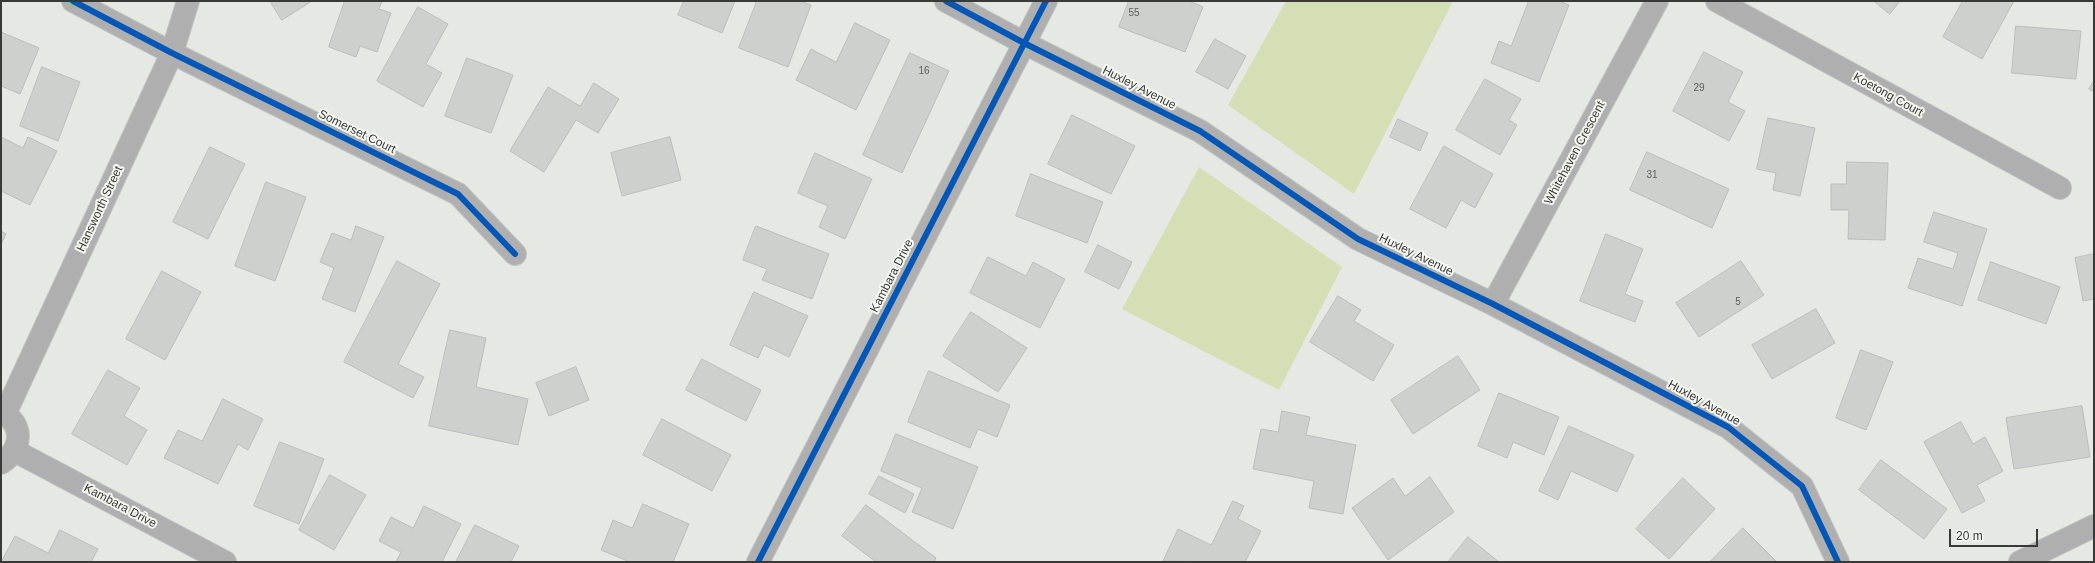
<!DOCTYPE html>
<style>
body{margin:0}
#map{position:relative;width:2095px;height:563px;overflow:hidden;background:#e6e8e4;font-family:Helvetica,sans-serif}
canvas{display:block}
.frame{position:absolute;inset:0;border:2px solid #393a37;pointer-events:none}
.scale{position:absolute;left:1949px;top:529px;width:89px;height:18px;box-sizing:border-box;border:2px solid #393a37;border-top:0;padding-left:5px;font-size:12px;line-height:14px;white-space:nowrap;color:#393a37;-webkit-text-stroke:3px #f5f7f0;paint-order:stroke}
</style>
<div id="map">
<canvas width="2095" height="563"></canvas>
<div class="frame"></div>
<div class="scale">20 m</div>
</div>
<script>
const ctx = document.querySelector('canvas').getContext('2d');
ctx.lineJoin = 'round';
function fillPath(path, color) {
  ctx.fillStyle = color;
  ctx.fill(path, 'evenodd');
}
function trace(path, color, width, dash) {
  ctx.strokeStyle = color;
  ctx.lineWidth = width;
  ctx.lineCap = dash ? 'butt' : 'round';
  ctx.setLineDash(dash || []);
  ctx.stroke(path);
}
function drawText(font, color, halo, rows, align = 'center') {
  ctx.font = font + ' Helvetica,sans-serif';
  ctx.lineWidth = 4;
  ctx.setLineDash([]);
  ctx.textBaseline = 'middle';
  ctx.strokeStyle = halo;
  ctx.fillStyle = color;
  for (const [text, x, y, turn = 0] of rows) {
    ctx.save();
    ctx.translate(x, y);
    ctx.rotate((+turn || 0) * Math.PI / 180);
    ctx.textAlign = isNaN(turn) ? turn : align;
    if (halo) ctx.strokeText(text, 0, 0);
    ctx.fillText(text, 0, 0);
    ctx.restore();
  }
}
const green = new Path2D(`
 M1286,1H1453L1354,194L1228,105Z
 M1199,167L1342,267L1279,390L1122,309Z`);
const building = new Path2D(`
 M270,1H312L282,20Z
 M345,1H382L379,9L391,13L377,52L360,46L356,57L329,47Z
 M684,1H735L722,33L678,15Z
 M757,1H801L811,5L788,67L739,48Z
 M1129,1H1189L1203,7L1185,52L1119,27Z
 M1529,1H1559L1569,5L1539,82L1491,63L1499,41L1511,46Z
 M1874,1H1900L1890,14Z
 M1963,1H2014L1982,59L1943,37Z
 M418,7L448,24L426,64L442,73L423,107L377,81Z
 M855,23L890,40L856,110L796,80L811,49L836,62Z
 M2016,26L2081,31L2076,79L2012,73Z
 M1,32L39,48L20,94L1,86Z
 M1215,39L1246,56L1228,89L1196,72Z
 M1704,52L1743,72L1728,102L1745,111L1729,141L1673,111Z
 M910,53L949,71L902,173L863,155Z
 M467,58L513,75L491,133L445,116Z
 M42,67L80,82L58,141L20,126Z
 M1485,79L1521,99L1509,120L1517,125L1500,155L1456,130Z
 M2094,81V92L2089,89Z
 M594,83L619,99L598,133L576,120L544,172L510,151L548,87L580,106Z
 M1072,115L1135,146L1111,194L1048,164Z
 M1768,118L1815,128L1800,196L1773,190L1776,173L1757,169Z
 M1398,119L1428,133L1420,151L1390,137Z
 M1,137L23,148L28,137L57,151L30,205L1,191Z
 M670,137L681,180L622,196L611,153Z
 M1444,146L1493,174L1475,208L1461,200L1446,228L1410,209Z
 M210,147L245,164L208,239L173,222Z
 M1647,152L1729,189L1712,228L1630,190Z
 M815,153L872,179L845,239L819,227L828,206L798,193Z
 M1847,162L1888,163L1885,240L1848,239L1849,210H1831V184H1846Z
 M1031,174L1103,202L1087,243L1016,216Z
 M266,182L306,197L275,281L235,266Z
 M1934,212L1987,229L1962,306L1908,288L1918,258L1953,269L1958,253L1924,242Z
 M356,226L384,237L355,312L322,299L334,268L320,262L332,233L351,240Z
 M756,226L829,254L812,299L762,280L767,269L743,260Z
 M1,231L6,234L1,244Z
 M1606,234L1643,249L1625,294L1643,301L1635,322L1580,301Z
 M1098,245L1132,262L1119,289L1085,272Z
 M2094,254V299L2083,301L2075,258Z
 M988,257L1026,276L1033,262L1065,279L1040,328L970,293Z
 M397,261L440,284L398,364L424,377L413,398L344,362Z
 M1741,261L1764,295L1699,337L1676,303Z
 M1991,262L2060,287L2046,324L1978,300Z
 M162,271L201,292L165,360L126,339Z
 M754,292L808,316L789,357L764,345L758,358L730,345Z
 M1338,296L1361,310L1354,321L1394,345L1373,381L1310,342Z
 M1816,309L1835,343L1772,379L1752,345Z
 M971,312L1027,348L998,392L943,356Z
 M450,330L486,338L476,387L528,399L518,445L429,426Z
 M1861,350L1893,362L1866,430L1836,418Z
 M1458,356L1480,390L1413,434L1391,400Z
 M702,359L761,390L746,421L686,390Z
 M576,367L589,400L549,416L536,383Z
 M108,370L140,388L124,416L147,430L127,465L72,434Z
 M929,371L1010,405L997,437L978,429L970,448L908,422Z
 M1499,393L1559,417L1544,455L1513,442L1507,458L1478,446Z
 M223,399L263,419L248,450L238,444L218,484L164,458L178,430L202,441Z
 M2082,406L2090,457L2014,469L2006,418Z
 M1282,411L1310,417L1306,435L1356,445L1343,514L1309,508L1314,481L1253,469L1261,429L1278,432Z
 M662,419L731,455L712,491L643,455Z
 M1961,422L1973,444L1985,437L2003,471L1977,485L1985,501L1962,513L1924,442Z
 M1569,426L1634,455L1617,492L1571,471L1558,500L1539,491Z
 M896,434L978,467L953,529L912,512L922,488L881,471Z
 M280,442L324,459L299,524L254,506Z
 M1881,460L1947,509L1924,539L1859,490Z
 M330,475L366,495L334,550L299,530Z
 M879,476L914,494L905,513L869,494Z
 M1430,477L1454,512L1388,560L1352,508L1393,478L1405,496Z
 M1683,478L1715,509L1669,559L1636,529Z
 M1233,501L1244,506L1238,519L1261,531L1245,562L1163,561L1178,529L1211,545Z
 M643,504L689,524L673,562H630L601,550L613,520L632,528Z
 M866,505L936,558L934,562H876L842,536Z
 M424,506L461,524L442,562H396L401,552L379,541L391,517L413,528Z
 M475,525L519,546L511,562H456Z
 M1743,528L1777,562H1710Z
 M60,530L98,549L91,562H1L15,536L48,553Z
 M1468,537L1499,562H1448Z`);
const minor = new Path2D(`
 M73,1L172,53L458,194L515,254
 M946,1L1024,43L1200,131L1358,239L1493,304L1728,427L1802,486L1838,562
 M1717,1L2060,188
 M1493,304L1657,1
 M1,412C25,424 22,450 1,463
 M5,414L172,53L188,1
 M15,451L225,562
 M758,562L1046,1
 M2020,562L2094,526`);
const cycleway = new Path2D(`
 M73,1L172,53L458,194L515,254
 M946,1L1024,43L1200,131L1358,239L1493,304L1728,427L1802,486L1838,562
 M758,562L1046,1`);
const numberNames = [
 ["55",1134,13],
 ["16",924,71],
 ["29",1699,88],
 ["31",1652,175],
 ["5",1738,302]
];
const streetNames = [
 ["Huxley Avenue",1139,88,27],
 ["Koetong Court",1888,95,29],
 ["Somerset Court",357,132,26],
 ["Whitehaven Crescent",1575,153,-62],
 ["Hansworth Street",100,209,-65],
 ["Huxley Avenue",1416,255,26],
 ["Kambara Drive",892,276,-63],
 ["Huxley Avenue",1704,403,29],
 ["Kambara Drive",120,506,28]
];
fillPath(green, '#d4dfb6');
fillPath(building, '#ced0cd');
trace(building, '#bcbdba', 1);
trace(minor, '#c3c4c2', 24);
trace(minor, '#afafaf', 22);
trace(cycleway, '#0057b8', 6);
drawText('10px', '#5f605d', null, numberNames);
drawText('12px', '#393a37', '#f5f7f0', streetNames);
</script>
